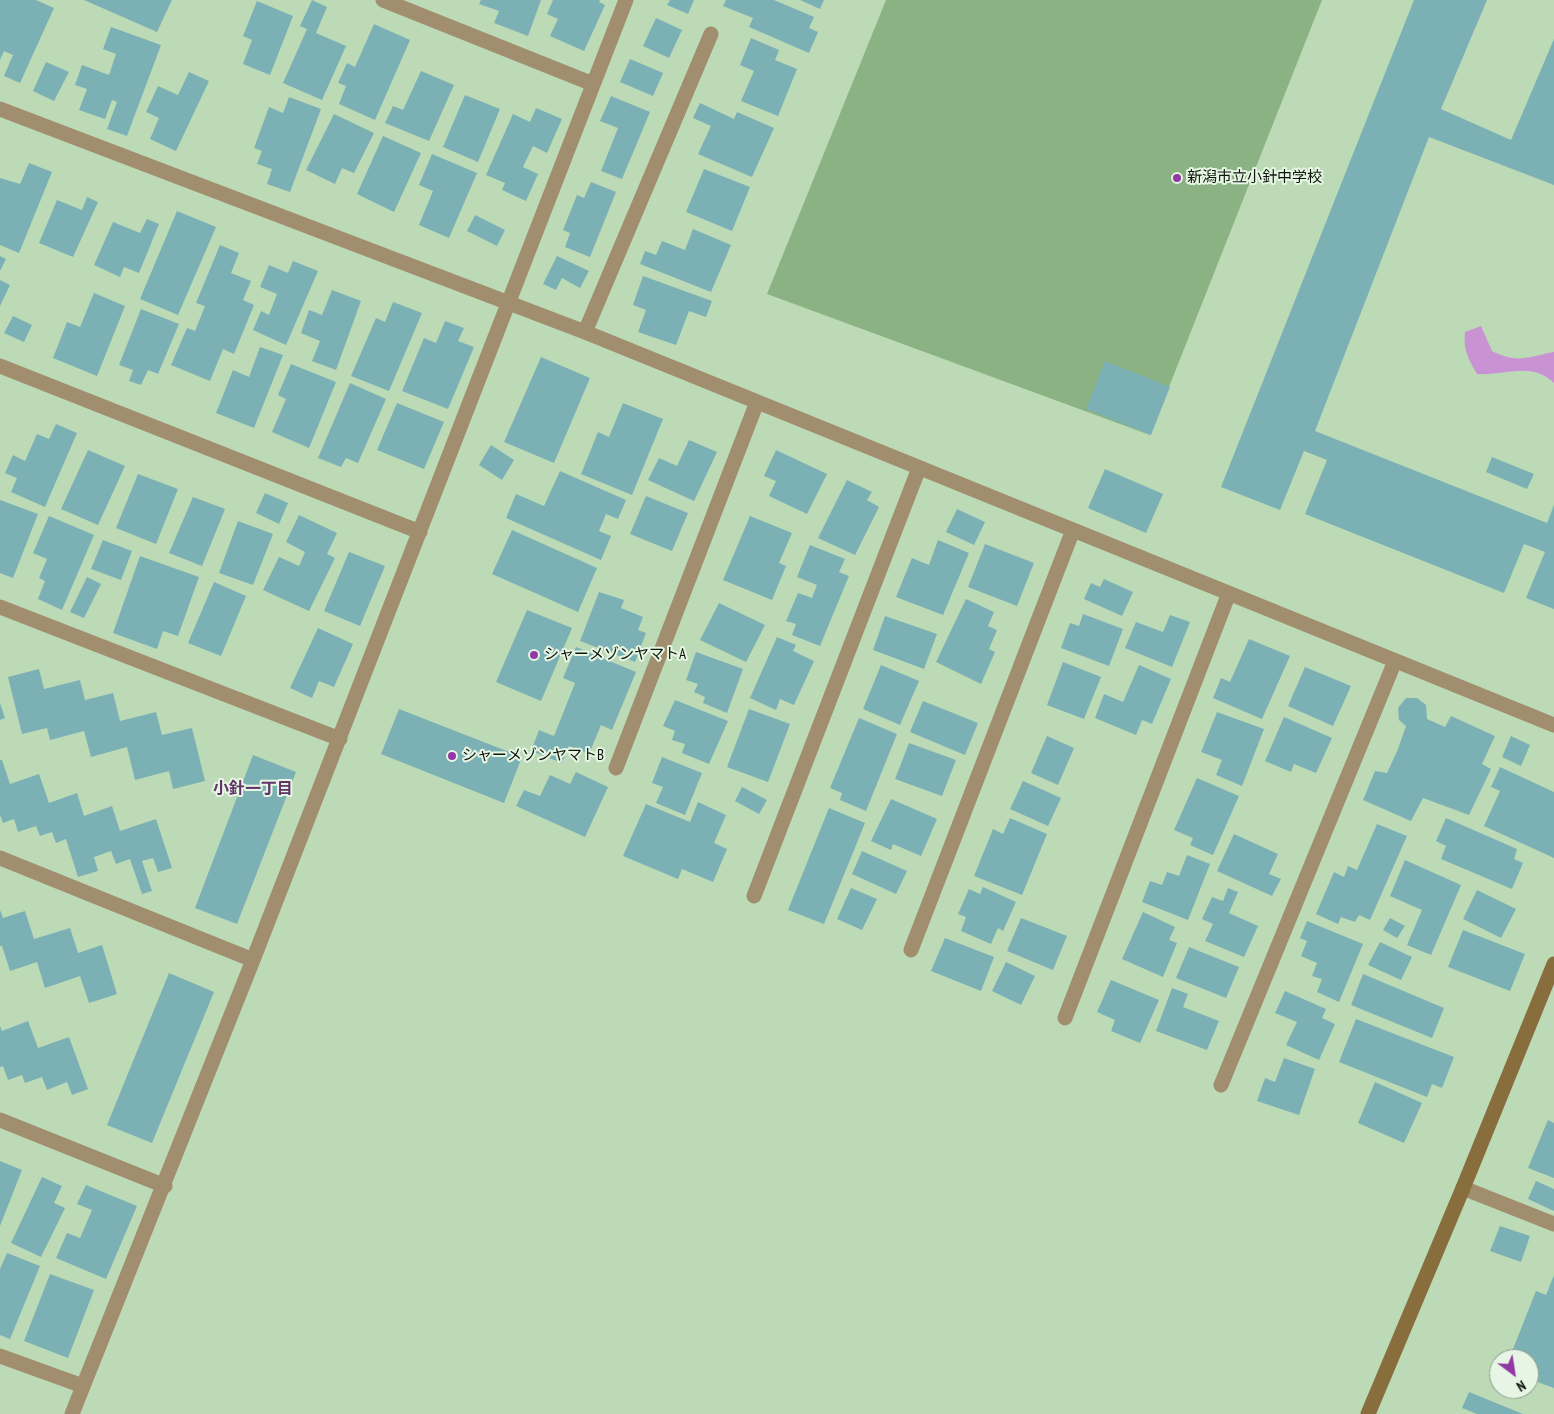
<!DOCTYPE html>
<meta charset="utf-8">
<style>
body{margin:0}
#map{position:relative;width:1554px;height:1414px;overflow:hidden;background:#bddab7;font-family:"PT Sans Narrow",sans-serif}
canvas{display:block}
.north{position:absolute;left:1489px;top:1349px;width:50px;height:50px;box-sizing:border-box;background:#e7f6e4;border:1px solid #8f9c8c;border-radius:50%;rotate:149deg;font-size:14px;font-weight:700;line-height:20px;text-align:center;color:#0b1509}
.north::after{content:'';display:block;margin:auto;width:18px;height:22px;background:#9339a5;clip-path:polygon(50% 0,100% 100%,50% 72%,0 100%)}
</style>
<div id="map">
<canvas width="1554" height="1414"></canvas>
<div class="north">N</div>
</div>
<script>
const ctx = document.querySelector('canvas').getContext('2d');
ctx.lineJoin = 'round';
function fillPath(path, color) {
  ctx.fillStyle = color;
  ctx.fill(path, 'evenodd');
}
function trace(path, color, width, dash) {
  ctx.strokeStyle = color;
  ctx.lineWidth = width;
  ctx.lineCap = dash ? 'butt' : 'round';
  ctx.setLineDash(dash || []);
  ctx.stroke(path);
}
function drawText(font, color, halo, rows, align = 'center') {
  ctx.font = font + ' "PT Sans Narrow","Noto Sans JP",sans-serif';
  ctx.lineWidth = 4;
  ctx.setLineDash([]);
  ctx.textBaseline = 'middle';
  ctx.strokeStyle = halo;
  ctx.fillStyle = color;
  for (const [text, x, y, turn = 0] of rows) {
    ctx.save();
    ctx.translate(x, y);
    ctx.rotate((+turn || 0) * Math.PI / 180);
    ctx.textAlign = isNaN(turn) ? turn : align;
    if (halo) ctx.strokeText(text, 0, 0);
    ctx.fillText(text, 0, 0);
    ctx.restore();
  }
}
const green = new Path2D(`
 M886,0H1322L1150,435L767,294Z`);
const water = new Path2D(`
 M1481,326L1492,351C1518,364 1527,357 1554,352V383C1531,361 1505,376 1477,374C1468,359 1463,349 1465,332Z`);
const building = new Path2D(`
 M0,0H36L54,8L20,83L4,76L13,55L4,51L0,60Z
 M84,0H172L157,32Z
 M312,0L327,7L316,33L346,46L322,100L283,83L307,29L300,26Z
 M481,0H541L528,36L494,23L499,11L479,4Z
 M553,0H600L599,2L605,5L584,51L550,36L558,19L547,14Z
 M670,0H694L688,14L667,5Z
 M726,0H774L814,17L809,28L818,32L809,53L749,27L753,18L723,6Z
 M800,0H824L820,9Z
 M1414,0H1487L1441,109L1511,140L1554,39V185L1429,137L1315,431L1547,523L1554,505V609L1526,598L1545,552L1524,544L1504,593L1305,514L1327,460L1304,451L1280,510L1221,487Z
 M257,1L293,16L270,75L243,64L252,40L243,36Z
 M656,18L682,30L669,58L643,46Z
 M374,24L410,40L375,120L339,104L346,86L338,83L347,63L355,67Z
 M111,27L161,45L127,136L107,129L117,102L112,100L105,119L79,110L87,89L75,85L82,65L109,75L116,54L103,49Z
 M751,38L779,50L775,60L797,69L778,116L741,101L754,71L740,65Z
 M630,59L663,73L653,96L620,82Z
 M46,62L69,72L54,101L33,91Z
 M421,71L454,85L429,141L385,123L393,106L403,110Z
 M189,72L209,81L176,151L150,139L159,118L146,112L158,86L178,95Z
 M465,95L500,109L478,162L443,147Z
 M611,96L650,112L622,179L601,171L618,128L600,121Z
 M289,97L321,109L290,192L267,184L272,169L257,164L262,151L254,148L269,107L283,113Z
 M700,103L734,119L737,112L774,128L752,177L698,154L711,126L693,118Z
 M536,108L562,119L547,153L533,146L523,167L538,174L526,201L502,190L505,183L486,175L513,114L530,122Z
 M334,114L374,133L354,173L342,168L335,184L306,170Z
 M383,136L421,153L394,212L357,194Z
 M432,154L477,173L449,238L419,225L433,191L419,185Z
 M29,163L52,172L19,253L0,245V178L20,184Z
 M704,169L750,187L732,231L686,212Z
 M591,182L616,192L590,257L565,247L570,233L563,230L577,195L584,198Z
 M87,197L98,202L73,257L39,243L57,200L82,210Z
 M177,211L216,227L178,315L140,299Z
 M475,215L505,230L497,246L467,231Z
 M147,219L159,224L139,273L124,267L120,277L94,265L113,222L140,233Z
 M693,229L731,245L711,292L640,264L645,251L656,255L662,241L685,250Z
 M220,245L239,253L231,273L251,281L243,300L254,305L234,354L223,349L210,381L171,365L187,328L195,331L205,306L196,303Z
 M0,256L6,259L0,271Z
 M557,256L589,271L580,288L562,278L556,290L543,284Z
 M293,261L318,271L286,345L253,330L261,311L269,315L277,294L260,287L269,265L288,273Z
 M643,276L712,301L706,317L689,311L676,345L638,332L646,310L633,305Z
 M0,280L10,285L0,306Z
 M332,290L361,301L336,370L312,361L320,341L301,333L309,310L322,315Z
 M94,293L125,306L97,376L53,358L67,322L80,327Z
 M393,302L422,313L389,391L351,376L376,318L385,322Z
 M141,309L179,324L158,374L148,370L141,385L129,381L133,370L119,365Z
 M13,316L32,325L24,342L4,333Z
 M445,321L464,328L458,341L474,347L448,409L402,391L424,338L436,343Z
 M260,347L283,355L254,428L216,413L233,370L249,377Z
 M541,357L590,378L554,463L504,442Z
 M1105,361L1170,387L1151,435L1086,409Z
 M291,364L336,382L309,448L272,432L286,399L278,395Z
 M350,383L386,399L358,463L346,458L341,467L318,458Z
 M397,403L444,422L424,469L377,450Z
 M623,403L663,419L632,495L581,474L598,432L609,437Z
 M56,424L77,433L45,507L11,492L17,478L5,473L13,455L25,461L37,434L49,439Z
 M689,440L717,452L694,501L648,480L659,458L677,466Z
 M491,445L514,460L502,480L479,465Z
 M88,450L125,466L98,525L61,509Z
 M776,450L827,474L807,514L769,496L776,481L764,476Z
 M1492,457L1534,474L1527,489L1486,472Z
 M1105,469L1163,494L1146,533L1088,508Z
 M560,471L626,500L618,519L606,514L599,531L611,536L601,560L506,518L516,494L544,506Z
 M138,474L178,489L156,544L116,528Z
 M847,480L872,492L867,500L879,507L855,555L818,538Z
 M265,493L288,503L279,524L256,513Z
 M646,496L688,513L672,551L630,534Z
 M193,497L225,509L202,566L169,553Z
 M0,500L38,514L13,578L0,573Z
 M957,509L985,522L974,545L946,532Z
 M299,515L337,533L327,554L335,558L309,611L263,590L279,557L299,566L305,552L286,542Z
 M49,516L94,535L62,610L38,599L45,581L39,578L47,559L33,553Z
 M750,516L792,533L779,563L786,566L772,600L723,580Z
 M238,521L273,534L253,585L219,573Z
 M512,530L597,568L578,612L492,574Z
 M103,540L132,551L121,580L91,569Z
 M938,540L969,553L943,615L896,597L912,558L929,565Z
 M985,544L1034,563L1017,606L968,587Z
 M810,545L845,559L839,572L849,576L820,646L792,635L796,624L786,621L798,593L812,598L817,585L797,577Z
 M349,552L385,566L360,626L324,611Z
 M140,556L199,577L178,636L163,631L157,649L113,633Z
 M87,577L101,584L84,618L70,612Z
 M1104,579L1133,592L1122,616L1084,599L1091,583L1100,587Z
 M214,582L246,596L221,656L188,643Z
 M599,592L624,600L621,608L643,617L638,630L646,633L635,662L580,641Z
 M966,599L994,612L988,626L997,630L989,649L995,652L981,684L936,662Z
 M719,603L765,625L746,662L700,640Z
 M527,610L572,628L541,701L496,682Z
 M1083,614L1123,629L1109,666L1061,648L1070,623L1079,626Z
 M1170,615L1190,622L1172,667L1125,648L1136,622L1163,632Z
 M885,616L937,634L924,669L873,650Z
 M318,628L353,644L334,687L319,681L312,698L290,688Z
 M777,637L796,645L793,651L814,661L794,705L780,699L776,710L750,698Z
 M1249,639L1290,656L1262,719L1213,698L1221,678L1230,682Z
 M576,647L636,672L612,730L601,725L589,754L569,746L562,763L531,751L539,730L554,736L575,683L563,678Z
 M696,652L743,669L727,713L703,703L705,697L694,692L698,684L686,680Z
 M1063,662L1101,677L1084,719L1047,705Z
 M881,665L919,681L900,725L863,709Z
 M1139,665L1171,679L1152,724L1142,720L1136,735L1095,718L1104,694L1123,702Z
 M1305,667L1351,686L1333,726L1288,706Z
 M39,669L44,689L80,680L85,700L113,693L120,721L156,712L162,735L192,728L205,781L173,789L169,771L135,780L127,747L91,757L84,731L50,740L47,728L22,734L8,677Z
 M1406,698H1417L1426,705L1427,719L1445,727L1451,716L1495,736L1482,764L1491,769L1469,815L1423,798L1411,821L1363,800L1375,771L1387,773L1398,749L1406,726L1399,720L1398,708Z
 M675,700L728,721L709,764L682,753L685,744L672,740L675,731L663,726Z
 M923,701L978,723L965,755L910,732Z
 M0,703L5,718L0,720Z
 M399,709L522,757L504,803L381,754Z
 M749,709L790,724L768,782L727,767Z
 M1217,712L1264,729L1242,786L1216,775L1222,760L1201,752Z
 M1284,717L1332,738L1316,773L1294,764L1291,772L1265,761Z
 M859,718L897,734L866,811L840,800L842,793L830,788Z
 M1047,736L1074,748L1058,785L1031,773Z
 M1511,736L1530,745L1521,766L1502,757Z
 M909,743L956,760L942,796L895,779Z
 M253,755L296,772L237,924L195,908Z
 M662,757L702,773L685,815L656,803L663,787L652,783Z
 M0,760H2L10,784L39,774L49,803L77,793L84,816L112,806L120,831L156,819L172,868L158,872L153,858L142,861L152,891L142,894L130,859L116,864L111,851L94,857L98,871L78,877L66,839L56,843L52,832L40,836L36,826L18,832L14,819L3,823L0,815Z
 M1500,767L1554,792V858L1484,826L1500,791L1491,787Z
 M576,772L608,787L585,837L516,806L524,790L540,796L550,775L570,784Z
 M1197,778L1239,796L1213,855L1190,845L1193,838L1174,830Z
 M1023,781L1061,798L1048,826L1010,809Z
 M742,787L767,800L759,814L735,801Z
 M891,799L937,819L921,856L893,844L891,850L871,841Z
 M698,802L726,815L714,843L727,849L713,882L682,869L678,879L623,856L646,804L690,822Z
 M829,808L865,823L824,924L788,910Z
 M1010,818L1047,834L1022,895L974,876L993,829L1003,834Z
 M1446,818L1517,849L1514,859L1523,863L1512,889L1441,859L1446,846L1436,841Z
 M1377,824L1407,836L1370,920L1359,915L1355,922L1341,917L1338,924L1316,914L1334,872L1344,877L1348,866L1357,870Z
 M1234,834L1278,854L1269,874L1281,879L1272,896L1217,871Z
 M862,851L907,871L896,894L852,874Z
 M1187,855L1210,864L1188,920L1142,902L1150,881L1162,885L1167,872L1179,876Z
 M1405,860L1461,885L1431,955L1407,945L1422,910L1390,896Z
 M983,887L1016,902L1003,931L998,928L991,944L961,931L966,917L958,914L969,889L980,894Z
 M851,888L877,899L862,930L837,919Z
 M1228,888L1238,892L1229,913L1258,926L1244,957L1205,941L1213,924L1202,919L1212,897L1223,901Z
 M1477,890L1516,909L1501,938L1463,919Z
 M0,910L3,918L25,911L34,939L70,928L78,953L102,945L117,994L89,1003L80,976L45,988L37,962L10,971L2,946H0Z
 M1143,912L1175,927L1169,940L1177,943L1163,977L1122,959Z
 M1021,918L1067,936L1053,970L1007,951Z
 M1390,918L1405,926L1397,938L1383,930Z
 M1307,921L1363,944L1339,1002L1317,992L1322,979L1312,976L1317,963L1301,956L1307,941L1300,938Z
 M1463,930L1525,954L1510,991L1448,967Z
 M945,938L994,957L981,991L931,971Z
 M1380,942L1412,957L1401,980L1368,965Z
 M1189,947L1239,967L1226,998L1176,978Z
 M1006,962L1035,976L1021,1005L992,991Z
 M169,973L214,992L152,1143L107,1125Z
 M1363,974L1444,1008L1432,1038L1351,1005Z
 M1111,980L1159,1000L1140,1043L1111,1031L1115,1020L1097,1012Z
 M1172,988L1188,994L1183,1007L1219,1021L1207,1050L1156,1031Z
 M1285,991L1326,1009L1322,1018L1335,1024L1319,1060L1286,1045L1297,1022L1275,1013Z
 M1356,1019L1454,1057L1442,1088L1432,1084L1427,1097L1339,1062Z
 M28,1021L38,1048L69,1037L88,1089L72,1095L67,1082L47,1090L42,1077L25,1083L22,1075L8,1080L3,1066L0,1067V1026L2,1031Z
 M1284,1058L1315,1069L1299,1115L1257,1101L1265,1078L1275,1082Z
 M1375,1082L1422,1103L1404,1143L1358,1123Z
 M1548,1120L1554,1123V1178L1528,1168Z
 M0,1161L22,1170L0,1226Z
 M42,1177L62,1186L54,1203L65,1208L41,1257L11,1243Z
 M1536,1181L1554,1189V1211L1528,1199Z
 M86,1185L137,1206L106,1279L56,1258L67,1233L80,1238L92,1210L77,1204Z
 M1500,1226L1530,1236L1521,1262L1490,1251Z
 M7,1253L40,1266L10,1339L0,1335V1269Z
 M50,1274L94,1290L68,1358L24,1341Z
 M1554,1275V1388L1529,1379V1359H1509L1536,1291L1546,1295Z
 M1469,1392L1523,1414H1477L1462,1408Z`);
const lane = new Path2D(`
 M1463,1188L1554,1224`);
const street = new Path2D(`
 M383,0L593,84
 M0,109L585,332L1554,725
 M585,332L711,34
 M0,366L420,532
 M0,607L340,739
 M616,768L757,402
 M0,858L253,960
 M754,896L919,468
 M911,950L1073,530
 M1065,1018L1229,593
 M1221,1085L1395,661
 M0,1120L165,1186
 M0,1356L83,1386
 M72,1414L253,960L626,0`);
const secondary = new Path2D(`
 M1368,1414L1463,1188L1554,964`);
const markers = [
 [1177,178,5,"#9339a5"],
 [534,655,5,"#9339a5"],
 [452,756,5,"#9339a5"]
];
const poiNames = [
 ["新潟市立小針中学校",1187,178],
 ["シャーメゾンヤマトA",544,655],
 ["シャーメゾンヤマトB",462,756]
];
const neighbourhoodNames = [
 ["小針一丁目",253,789]
];
fillPath(green, '#8bb283');
fillPath(water, '#c892d3');
fillPath(building, '#7bb1b4');
trace(lane, '#a08e6f', 15);
trace(street, '#a08e6f', 15);
trace(secondary, '#886d3d', 15);
for (const [x, y, r, color] of markers) {
  const dot = new Path2D();
  dot.arc(x, y, r, 0, 2 * Math.PI);
  ctx.fillStyle = color;
  ctx.fill(dot);
  trace(dot, '#e7f6e4', 2);
}
drawText('15px', '#0b1509', '#e7f6e4', poiNames, 'left');
drawText('bold 16px', '#603469', '#e7f6e4', neighbourhoodNames);
</script>
